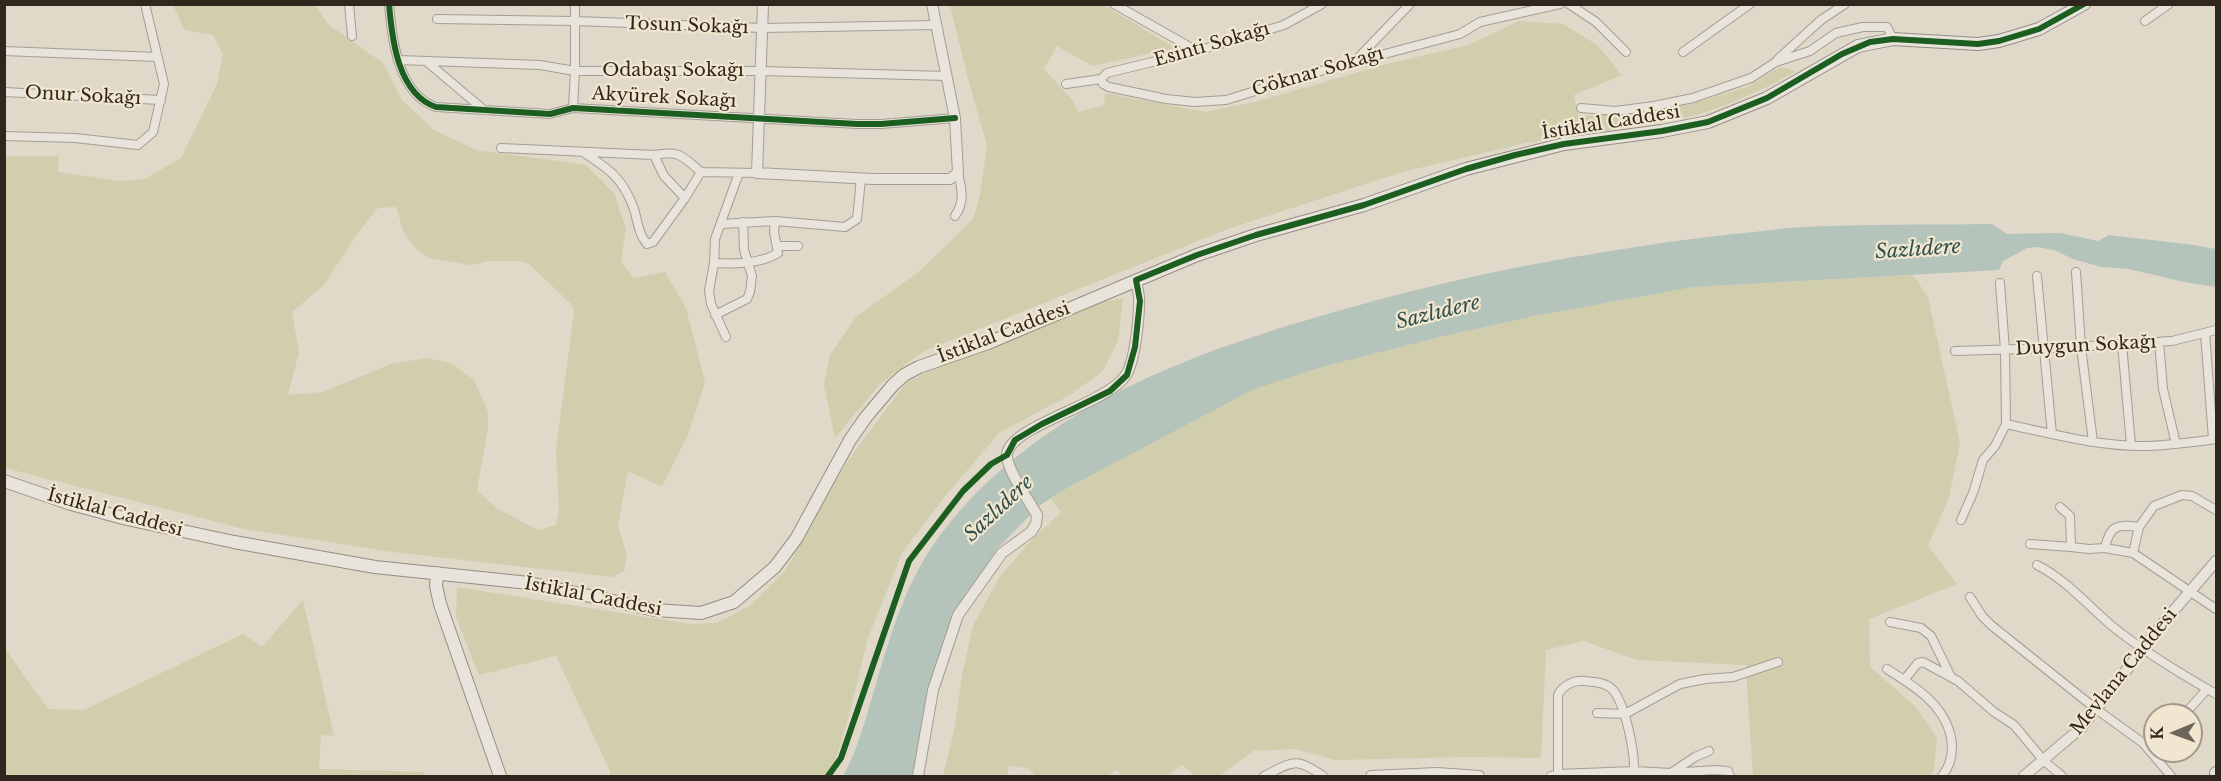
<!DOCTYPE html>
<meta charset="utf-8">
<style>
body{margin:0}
#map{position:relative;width:2221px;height:781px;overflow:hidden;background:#e0d8c9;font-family:"Libre Baskerville",serif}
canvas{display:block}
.frame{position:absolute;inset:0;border:6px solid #31261d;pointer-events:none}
.north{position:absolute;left:2143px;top:703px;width:60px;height:60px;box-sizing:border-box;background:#f1e6cf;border:2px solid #a49988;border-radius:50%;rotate:269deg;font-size:16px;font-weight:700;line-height:24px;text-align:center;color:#31261d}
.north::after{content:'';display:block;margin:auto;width:21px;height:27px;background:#6e6459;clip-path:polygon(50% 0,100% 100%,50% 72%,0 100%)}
</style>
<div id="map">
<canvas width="2221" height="781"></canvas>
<div class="frame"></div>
<div class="north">K</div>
</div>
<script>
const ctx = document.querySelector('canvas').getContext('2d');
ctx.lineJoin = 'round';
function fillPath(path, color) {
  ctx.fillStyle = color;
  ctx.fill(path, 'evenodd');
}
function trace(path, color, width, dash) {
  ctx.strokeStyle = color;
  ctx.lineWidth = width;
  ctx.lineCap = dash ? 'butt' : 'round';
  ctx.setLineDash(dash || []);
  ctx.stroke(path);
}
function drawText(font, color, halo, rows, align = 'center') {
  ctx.font = font + ' "Libre Baskerville",serif';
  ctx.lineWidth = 4.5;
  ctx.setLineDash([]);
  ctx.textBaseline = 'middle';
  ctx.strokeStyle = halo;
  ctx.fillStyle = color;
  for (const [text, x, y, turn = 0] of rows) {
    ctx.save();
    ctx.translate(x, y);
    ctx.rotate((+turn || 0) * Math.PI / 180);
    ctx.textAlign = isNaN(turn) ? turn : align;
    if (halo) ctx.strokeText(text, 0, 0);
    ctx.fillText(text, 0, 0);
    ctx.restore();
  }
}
const green = new Path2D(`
 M314,4L329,25L383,63L402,100L434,130L476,150L586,165L614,193L626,229L621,261L633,278L665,272L686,308L705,382L689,432L662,487L628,471L618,525L627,555L624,571L613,577L393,552L244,529L5,468V156H59L58,172L119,181L145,179L181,158L217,84L223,55L213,35L184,30L173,5ZM396,207L404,233L415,248L429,258L471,265L488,261H520L530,265L570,303L574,311L556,450L559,511L556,525L538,530L496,508L477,490L488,429V412L474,380L451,363L426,358L391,364L323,392L288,395L299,352L292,312L323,286L360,230L378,208Z
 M950,5H1104L1175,48L1092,66L1057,46L1044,69L1074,102L1078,112L1104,105L1105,93L1205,112L1255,102L1387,64L1468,45L1519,21L1563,24L1597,45L1622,75L1574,95L1578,116L1613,115L1687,105L1747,87L1780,67L1796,71L1769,86L1726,105L1690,117L1526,143L1402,172L1228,229L924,351L881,383L835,438L824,385L830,355L855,318L921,270L973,219L980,195L987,145L968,79Z
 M1913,275L1928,297L1960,443L1949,497L1928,546L1957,584L1869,619L1870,667L1915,706L1937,738L1934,771L1931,776H1753L1747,688V665L1637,660L1584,641L1546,650L1541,758L1467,757L1336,760L1296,749L1253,751L1219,776H1195L1182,765L1166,776H1123L1116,770L1107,776H1036L1028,768L1009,766L1007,776H943L954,731L962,675L973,626L1000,576L1028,544L1061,512L1051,499L1069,487L1253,389L1322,367L1444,336L1535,316L1693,287Z
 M1123,298L1118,341L1103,371L1070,395L999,433L942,500L903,551L868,638L850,712L835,761L825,776H609L610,771L556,656L479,675L456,617L457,587L691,624L717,623L751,605L785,571L848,460L906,383L932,370L1033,332L1105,301Z
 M303,600L334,736L321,735L319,769L423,772L424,776H5L4,655L6,650L48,709L84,710L243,634L262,647Z`);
const water = new Path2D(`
 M1992,224L2007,234L2060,233L2098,241L2109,235L2194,245L2216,249V287L2184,282L2129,269L2101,267L2073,259L2054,250L2036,247L2027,248L2003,261L1999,270L1693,287L1535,316L1444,336L1322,367L1254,389L1069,487L1040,505L997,549L950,621L930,688L913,776H843C859,748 866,716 876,684C891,633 906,582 938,538C1031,412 1186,354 1331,313C1400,293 1470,276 1541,263C1605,251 1670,241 1735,234C1758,232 1781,228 1804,227C1867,224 1930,225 1992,224Z`);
const minor = new Path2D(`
 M349,4L352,36
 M389,4C392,40 398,94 436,107L550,114L573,108L857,124H881L955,118
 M1114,4L1197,51
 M1569,4L1596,22L1626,52
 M437,19L575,21L763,28L936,25
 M2145,21L2169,4
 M4,51L157,57
 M1683,52L1750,4
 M1778,59L1821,20L1845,4
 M399,60L540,65L575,71H761L947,76
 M1356,60L1410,4
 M426,61L484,110
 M1101,79L1103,84L1109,87L1166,99L1195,102L1226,100L1317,72L1460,34L1480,22L1560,4
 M1101,79L1107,73L1197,51L1284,25L1322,4
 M1066,84L1101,79
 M4,92L161,100
 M573,108L575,71V4
 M1581,108L1615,111L1654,106L1693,98L1751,78L1776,62L1810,51L1836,33L1863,27H1887L1893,39
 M4,136L75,138L138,145L153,132L164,84L145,4
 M501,148L654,155C680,150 682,156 701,172
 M583,152C609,169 623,178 634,209C638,222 638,233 647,244L653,242L685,198L701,172L757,173
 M654,155L664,176L685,198
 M955,216C965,201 962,190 958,173
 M721,224L775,221L845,227L857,219L861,178
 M777,246H798
 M714,263C735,264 760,264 778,253L774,232L775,221
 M2076,272L2081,347L2093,442
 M2037,276L2052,434
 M715,315L747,299L750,292L752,276L744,250L743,222
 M2205,333L2213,439
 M726,337L711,304L709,291L714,263L715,239L739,173
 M2159,342L2163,389L2176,444
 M2122,344L2131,445
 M1955,351L2054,348L2172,341L2216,330
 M2006,424C2053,434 2100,447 2148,446C2171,445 2194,442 2216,439
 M2060,507L2070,516L2071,547L2089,549L2105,548L2133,553L2139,527L2154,506L2182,495L2192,496L2216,510
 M1961,520L1973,493L1983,460L1995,446L2006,424L2005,350L2000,283
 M2030,544L2071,547
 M2105,548C2110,525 2117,524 2139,527
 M2133,553L2216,609
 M2037,565C2068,581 2086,604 2112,626C2144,652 2181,674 2216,694
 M1970,597L1982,616L1991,625L2096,709L2143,743L2171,776
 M1890,622L1921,628L1931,636L1951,677
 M1887,669C1916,687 1950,708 1952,746C1952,757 1950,767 1942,776
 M1904,680L1918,663L1923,662L1958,681L1994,712L2014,725L2044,761L2062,776
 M1597,713L1625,714L1680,684L1705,679L1733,677L1778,662
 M2184,715L2207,689
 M1671,773L1715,770L1728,771L1730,776
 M1558,774V695C1563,685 1574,680 1585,681C1594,682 1604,682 1611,688C1625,701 1637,758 1633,776
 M1264,776C1293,762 1295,756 1323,776
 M1551,776L1558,774L1634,771L1671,773L1695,757L1709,751`);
const tertiary = new Path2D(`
 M763,4L757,173L873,179H950L958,173L955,118L932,4
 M918,776L933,690L958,615L1002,553L1031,532L1036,524L1037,515C1030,502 1005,468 1007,454C1011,425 1108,404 1126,375C1135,361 1139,319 1139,303C1140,296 1137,288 1136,280
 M1371,776L1437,773L1479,776
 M2024,776L2081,728L2164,622L2216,561`);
const secondary = new Path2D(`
 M4,481L71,504L127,519L234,542L375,567L529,583L655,610L701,613L734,602L775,567L796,539L850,440L866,417L893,385L904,375L919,367L988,343L1197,255L1256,235L1364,205L1466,169L1564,144L1662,131L1708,122L1767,98L1858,46L1893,39L1978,44L1999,41L2039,29L2084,4
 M437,573L436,586L440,604L500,776
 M2216,776V773`);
const cycleway = new Path2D(`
 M389,4C392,40 398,94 436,107L550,114L573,108L857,124H881L955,118
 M828,776L841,758L909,561L963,491L991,464L1007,455L1015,440L1042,424L1110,391L1127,375L1135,347L1140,301L1136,280L1197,255L1256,235L1364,205L1466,169L1515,155L1564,144L1662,131L1708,122L1767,98L1842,54L1870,42L1893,39L1978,44L1999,41L2039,29L2084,4`);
const streetNames = [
 ["Tosun Sokağı",687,26,2],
 ["Esinti Sokağı",1212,45,-16],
 ["Odabaşı Sokağı",673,71],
 ["Göknar Sokağı",1318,72,-16],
 ["Onur Sokağı",83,96,3],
 ["Akyürek Sokağı",664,98,3],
 ["İstiklal Caddesi",1611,123,-9],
 ["İstiklal Caddesi",1004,333,-21],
 ["Duygun Sokağı",2086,346,-3],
 ["İstiklal Caddesi",115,513,15],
 ["İstiklal Caddesi",593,597,11],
 ["Mevlana Caddesi",2124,672,-51]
];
const waterNames = [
 ["Sazlıdere",1918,250,-4],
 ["Sazlıdere",1438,313,-14],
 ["Sazlıdere",999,509,-43]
];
fillPath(green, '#d0cead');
fillPath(water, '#b5c4ba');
trace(minor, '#a59d93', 10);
trace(tertiary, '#a59d93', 12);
trace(secondary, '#948d83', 14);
trace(minor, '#e8e4db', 8);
trace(tertiary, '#e8e4db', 10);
trace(secondary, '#e8e4db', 12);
trace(cycleway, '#1b5e20', 6);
drawText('18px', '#31261d', '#f1e6cf', streetNames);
drawText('italic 20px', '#2e504c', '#f1e6cf', waterNames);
</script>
